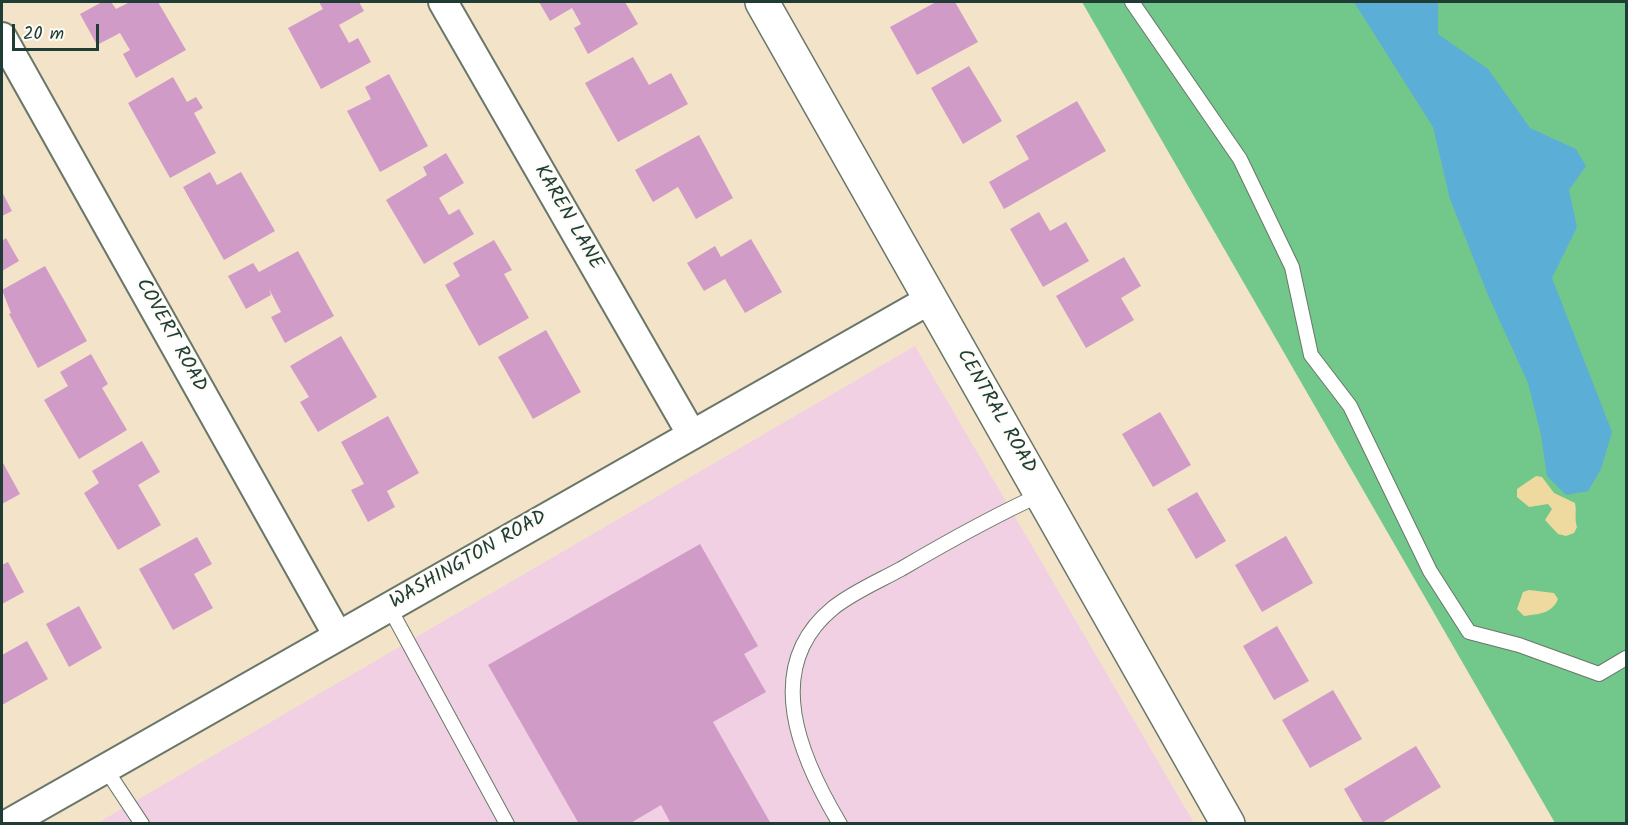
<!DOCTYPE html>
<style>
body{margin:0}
#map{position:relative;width:1628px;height:825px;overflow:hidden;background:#f3e3c9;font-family:Kalam,sans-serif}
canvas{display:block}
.frame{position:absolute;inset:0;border:3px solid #1f3d34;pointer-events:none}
.scale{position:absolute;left:12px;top:24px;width:87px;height:27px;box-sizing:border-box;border:3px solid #1f3d34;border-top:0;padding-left:8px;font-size:18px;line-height:21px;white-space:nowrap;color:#1f3d34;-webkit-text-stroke:4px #fdfcf7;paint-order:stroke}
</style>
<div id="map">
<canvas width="1628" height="825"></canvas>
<div class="frame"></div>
<div class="scale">20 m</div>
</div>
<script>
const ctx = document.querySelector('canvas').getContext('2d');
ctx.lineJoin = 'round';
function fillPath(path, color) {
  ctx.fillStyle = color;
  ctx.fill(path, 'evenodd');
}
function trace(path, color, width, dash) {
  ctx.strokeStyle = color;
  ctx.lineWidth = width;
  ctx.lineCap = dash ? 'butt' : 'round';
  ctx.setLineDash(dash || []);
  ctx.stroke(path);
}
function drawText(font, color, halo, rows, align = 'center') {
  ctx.font = font + ' Kalam,sans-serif';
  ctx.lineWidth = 4.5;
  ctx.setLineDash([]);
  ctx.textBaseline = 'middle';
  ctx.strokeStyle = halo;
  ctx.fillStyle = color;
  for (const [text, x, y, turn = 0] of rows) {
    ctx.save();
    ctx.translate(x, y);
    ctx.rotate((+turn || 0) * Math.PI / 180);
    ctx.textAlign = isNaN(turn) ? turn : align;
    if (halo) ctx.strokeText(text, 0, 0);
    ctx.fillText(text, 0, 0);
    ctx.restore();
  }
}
const built = new Path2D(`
 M915,346L1194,823L96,824Z`);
const green = new Path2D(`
 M1082,2H1626V823H1555Z`);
const sand = new Path2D(`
 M1536,476L1542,477L1554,493L1575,503C1577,512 1574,518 1577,527L1574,533L1566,536L1558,534L1545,520L1552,509L1548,504L1529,507L1517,497V489Z
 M1529,590L1554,593L1558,599C1552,614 1538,614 1524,616L1517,609L1523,592Z`);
const water = new Path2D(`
 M1354,2H1438V34L1488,69L1530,128L1576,149L1586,166L1569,190L1577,227L1552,278L1612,432L1601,469L1588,491L1566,495L1547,476L1541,435L1528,383L1488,295L1450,199L1433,127Z`);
const building = new Path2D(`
 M102,2H111L116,9L130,2H158L186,50L136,78L123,54L130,50L120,33L97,45L80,14Z
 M319,2H359L364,11L339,25L349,43L358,38L371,62L321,89L288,28L323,9Z
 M539,2H625L638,24L588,54L574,28L581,24L572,8L550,21Z
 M936,2H955L978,42L917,75L890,27Z
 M633,57L649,85L671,73L688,104L618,142L585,83Z
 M969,66L1002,121L963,144L931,88Z
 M389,74L428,146L380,172L347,111L371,99L365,87Z
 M173,77L187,102L196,97L203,108L194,113L216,153L170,178L128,103Z
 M1077,101L1106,151L1004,209L989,182L1029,159L1016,136Z
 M699,135L733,198L696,219L678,187L653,202L635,170Z
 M446,153L464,183L439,198L449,215L459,209L474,234L424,264L386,200L427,175L423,167Z
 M210,172L217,185L241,172L275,231L224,260L183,187Z
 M2,192L12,211L2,216Z
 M1039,212L1050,231L1066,222L1089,261L1043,287L1010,229Z
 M6,238L19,261L2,271V241Z
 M751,239L782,292L745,313L725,279L704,291L687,263L715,246L721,257Z
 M494,240L512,270L504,274L529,318L479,346L445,285L460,276L453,263Z
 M298,251L334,316L285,343L271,317L281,312L269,289L271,295L246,309L228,276L253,263L259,272Z
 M1124,257L1141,286L1121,298L1134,320L1086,348L1056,296Z
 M45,266L87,341L38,368L9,314L11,313L2,290Z
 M546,330L581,392L533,419L498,357Z
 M341,336L377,397L318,432L300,402L309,397L290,366Z
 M91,354L108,384L102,388L127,430L79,459L44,400L68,386L60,372Z
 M1160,412L1191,465L1153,487L1122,434Z
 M388,416L419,473L387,491L395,507L368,522L351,490L364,484L341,442Z
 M142,441L160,472L138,485L161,525L118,550L84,493L99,483L92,471Z
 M3,463L20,494L2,504V464Z
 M1197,492L1226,541L1196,559L1167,509Z
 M1286,536L1313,583L1262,612L1235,565Z
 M197,537L212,564L194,574L213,608L173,630L139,569Z
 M700,544L758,646L744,654L766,692L713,722L771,824H671L661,805L629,824H579L488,665Z
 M8,562L24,592L2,604V565Z
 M79,606L102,648L69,667L46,624Z
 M1277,626L1309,681L1274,700L1243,646Z
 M27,641L48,679L2,705V655Z
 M1333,690L1362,739L1310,768L1282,720Z
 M1416,746L1441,787L1380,824H1364L1344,789Z`);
const lane = new Path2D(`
 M1132,2L1240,159L1292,267L1311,355L1350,406L1430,571L1469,632L1519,645L1599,674L1626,658
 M389,607L507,824
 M105,768L142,824
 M840,824C801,759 760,668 833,608C853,592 879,581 901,569C947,542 993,516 1042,494`);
const street = new Path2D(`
 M443,2L692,435
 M2,37L338,636
 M8,824L931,299`);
const secondary = new Path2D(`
 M762,2L1228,824`);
const streetNames = [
 ["KAREN LANE",567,218,60],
 ["COVERT ROAD",170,336,61],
 ["CENTRAL ROAD",995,412,60],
 ["WASHINGTON ROAD",469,561,-30]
];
fillPath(built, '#f1d0e4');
fillPath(green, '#72c78b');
fillPath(sand, '#eeda9e');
fillPath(water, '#5baed6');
fillPath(building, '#d19bc7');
trace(lane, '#697768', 16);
trace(street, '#697768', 32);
trace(secondary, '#697768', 36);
trace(lane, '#fff', 14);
trace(street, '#fff', 28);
trace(secondary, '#fff', 33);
drawText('20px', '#1f3d34', '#fdfcf7', streetNames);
</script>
